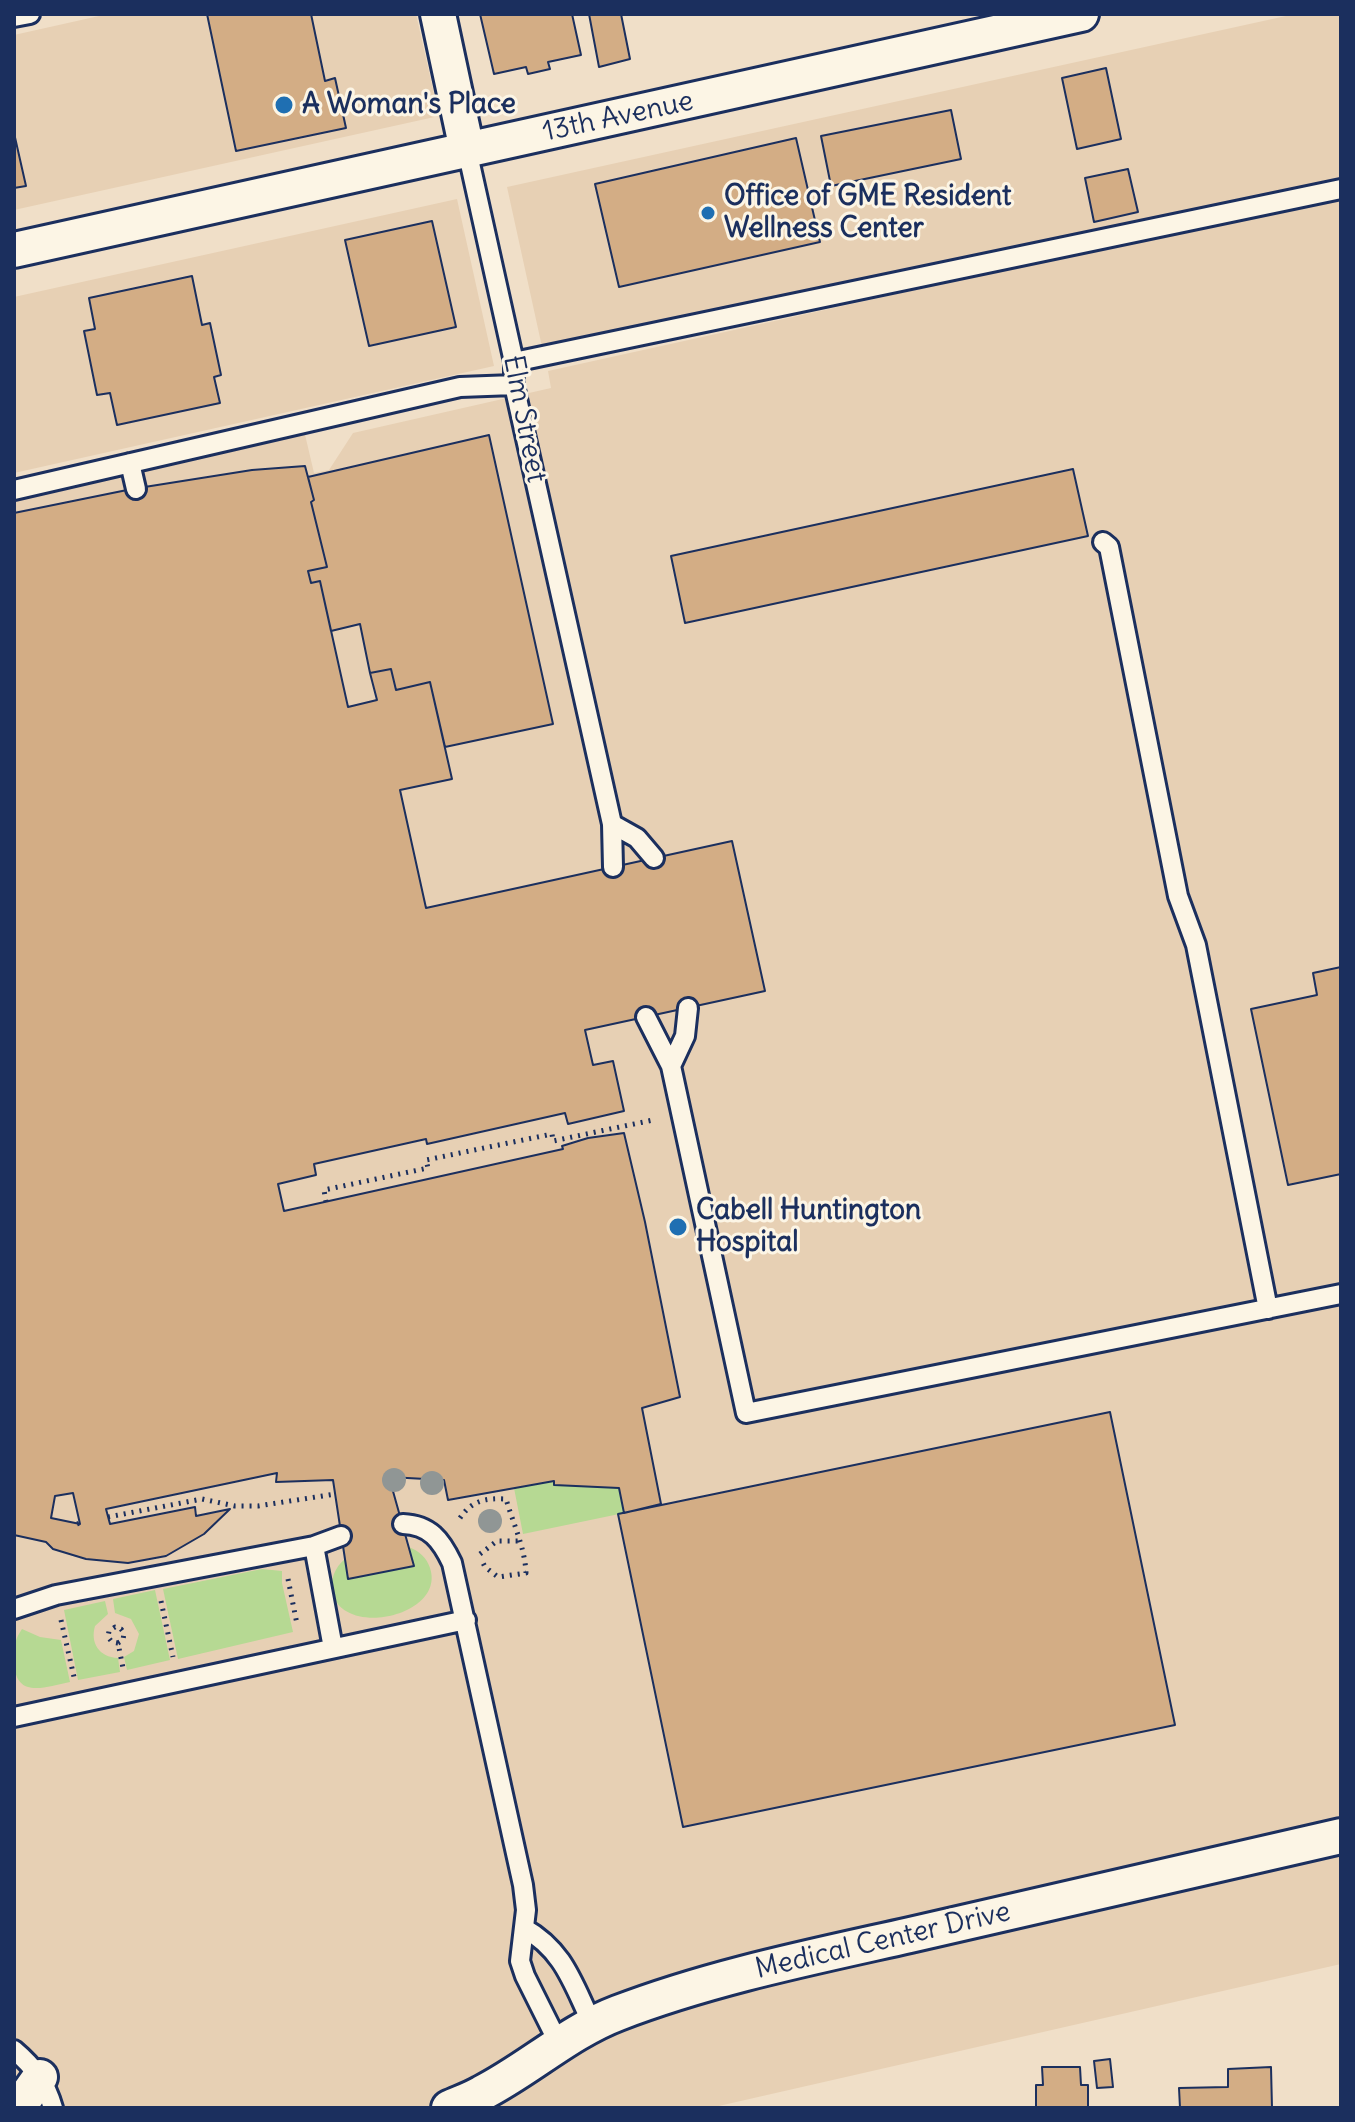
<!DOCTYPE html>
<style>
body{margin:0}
#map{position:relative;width:1355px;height:2122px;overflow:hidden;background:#f0dfc8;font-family:Delius,sans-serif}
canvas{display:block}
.frame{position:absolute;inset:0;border:16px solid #1b2f5e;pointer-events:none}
</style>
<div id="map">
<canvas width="1355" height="2122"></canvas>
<div class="frame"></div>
</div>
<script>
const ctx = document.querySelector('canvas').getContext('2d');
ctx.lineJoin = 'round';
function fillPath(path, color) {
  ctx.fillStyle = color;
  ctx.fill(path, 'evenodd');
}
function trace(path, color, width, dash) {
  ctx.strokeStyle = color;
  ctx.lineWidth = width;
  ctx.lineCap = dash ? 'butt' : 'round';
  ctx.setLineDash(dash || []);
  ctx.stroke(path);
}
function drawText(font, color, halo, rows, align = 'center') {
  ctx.font = font + ' Delius,sans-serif';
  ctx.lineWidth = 6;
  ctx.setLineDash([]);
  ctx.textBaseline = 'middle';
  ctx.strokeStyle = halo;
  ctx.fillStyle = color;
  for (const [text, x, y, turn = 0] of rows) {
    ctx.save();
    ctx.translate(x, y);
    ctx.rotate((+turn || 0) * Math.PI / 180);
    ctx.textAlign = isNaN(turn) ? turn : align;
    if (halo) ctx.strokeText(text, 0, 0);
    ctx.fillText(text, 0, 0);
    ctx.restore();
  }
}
const built = new Path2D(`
 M108,14H416L439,116L14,210V35Z
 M1295,14H1341V179L544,356L507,187Z
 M1341,196V1964L710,2108H14V490L303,426L314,473L329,470L353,433L551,388L548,371Z
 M457,199L494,366L14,473V297Z`);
const green = new Path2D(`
 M554,1481V1485L619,1488L624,1513L523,1534L514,1488Z
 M409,1547C419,1551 427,1558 430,1568C446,1616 343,1639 332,1592C330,1580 335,1567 345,1559L348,1579L414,1565Z
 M262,1569L282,1571V1583L293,1632L178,1659L163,1589Z
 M155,1590L170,1660L127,1670L124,1657L134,1651L139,1634L131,1619L115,1613L113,1599Z
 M105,1601L108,1614L95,1626C90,1643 99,1657 118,1658L120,1672L78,1680L64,1610Z
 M22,1629L40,1637L61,1640L70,1682C42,1688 14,1699 14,1659C14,1646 15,1639 22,1629Z`);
const building = new Path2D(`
 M207,14H311L325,81L335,78L346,128L236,151Z
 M480,14H572L581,55L548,62L550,69L528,74L526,67L494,74Z
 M589,14H621L630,59L599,67Z
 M1106,68L1121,139L1077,149L1062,78Z
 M951,110L961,159L831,186L821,136Z
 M14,133L26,186L14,188Z
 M796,138L820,242L619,287L595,184Z
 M1128,169L1138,212L1094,222L1085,178Z
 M432,221L456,327L369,346L345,240Z
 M192,276L202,325L210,323L221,375L214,377L220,403L117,425L110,393L97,395L84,331L95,329L89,298Z
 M489,435L553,724L445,747L430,682L396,690L391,669L370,673L360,624L331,631L320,581L311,583L308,571L327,567L311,502L314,500L308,477Z
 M305,466L314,500L311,502L327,567L308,571L311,583L320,581L348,707L377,700L370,673L391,669L396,690L430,682L452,779L400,790L426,908L732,841L765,991L585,1030L593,1065L613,1061L624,1111L568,1124L565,1113L427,1144L426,1139L314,1164L316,1175L278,1184L284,1211L563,1149L562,1146L588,1138L624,1133L645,1222L680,1397L642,1408L661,1504L624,1513L619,1488L554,1485V1481L448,1500L444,1480L389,1477L414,1566L348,1579L333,1480L276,1482L277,1473L106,1509L110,1524L195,1507L196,1516L230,1509L204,1534L166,1556L128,1563L86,1559L53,1549L46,1542L14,1535V513L132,489L252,470ZM73,1493L80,1524L51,1518L55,1496Z
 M1073,469L1088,536L685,623L671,556Z
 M1341,967V1174L1288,1185L1251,1009L1317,995L1313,973Z
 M1110,1412L1175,1725L683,1827L618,1514Z
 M1110,2059L1113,2087L1097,2088L1094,2061Z
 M1042,2067H1080L1081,2085H1088V2108H1036V2085H1043Z
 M1271,2067L1272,2108H1180L1179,2088L1228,2087V2069Z`);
const path = new Path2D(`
 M326,1202L324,1190L428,1168L426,1160L552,1134L553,1141L653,1120
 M108,1517L202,1499L235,1506H258L335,1494
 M460,1518C472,1500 486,1498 506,1499C513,1523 525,1548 526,1573L498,1577L485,1567L482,1561
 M77,1524L80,1523
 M14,1536H16
 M480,1554L497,1541H520
 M288,1579L297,1624
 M161,1601L173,1657
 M61,1620L74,1677
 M118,1643L112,1642L108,1637L109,1631L115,1627L121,1629L124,1633L123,1640L118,1643L123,1668`);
const lane = new Path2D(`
 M14,17L30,14
 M467,150L514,362V385L612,824L613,867
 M514,362L1341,189
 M130,463L136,489
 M14,490L460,387L514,385
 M1103,542L1109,547L1178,896L1196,945L1268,1309
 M612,824L637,838L654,858
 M646,1017L671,1066L746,1413L1341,1294
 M671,1066L685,1036L688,1008
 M403,1524C430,1525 441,1540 452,1563L523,1885L526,1910L520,1961L525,1976L559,2044
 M14,1609L56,1595L314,1546
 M333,1648L314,1546L341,1536
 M14,1717L466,1620
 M524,1928C565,1951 573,1985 593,2025
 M14,2050C34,2067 46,2083 53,2108`);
const street = new Path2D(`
 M438,14L467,150
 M14,250L1081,14
 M18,2108L40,2077
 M449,2108C460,2103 472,2099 482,2093C529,2069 568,2032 618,2013C712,1977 812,1957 910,1935C1053,1902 1197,1870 1341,1836`);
const trees = [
 [394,1480],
 [432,1483],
 [490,1521]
];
const markers = [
 [284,105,10,"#1f6fb2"],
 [708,213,8,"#1f6fb2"],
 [678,1227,10,"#1f6fb2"]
];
const poiNames = [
 ["A Woman's Place",302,105],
 ["Office of GME Resident",724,197],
 ["Wellness Center",724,229],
 ["Cabell Huntington",696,1211],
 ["Hospital",696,1243]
];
const streetNames = [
 ["13th Avenue",618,117,-12],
 ["Elm Street",524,419,79],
 ["Medical Center Drive",883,1941,-13]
];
fillPath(built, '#e7d0b4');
fillPath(green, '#b6d993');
fillPath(building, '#d3ad85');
trace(building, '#1b2f5e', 2);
trace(lane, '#1b2f5e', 24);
trace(street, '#1b2f5e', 40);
trace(path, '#1b2f5e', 5, [2, 6]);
trace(lane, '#fcf5e5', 18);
trace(street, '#fcf5e5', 34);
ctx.fillStyle = '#909695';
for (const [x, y] of trees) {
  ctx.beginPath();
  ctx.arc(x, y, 12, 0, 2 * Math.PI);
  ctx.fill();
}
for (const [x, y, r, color] of markers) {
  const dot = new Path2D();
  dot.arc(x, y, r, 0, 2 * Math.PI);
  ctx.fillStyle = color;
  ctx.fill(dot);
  trace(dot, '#fcf5e5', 3);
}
drawText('bold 28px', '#1b2f5e', '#fcf5e5', poiNames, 'left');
drawText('28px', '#1b2f5e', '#fcf5e5', streetNames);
</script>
